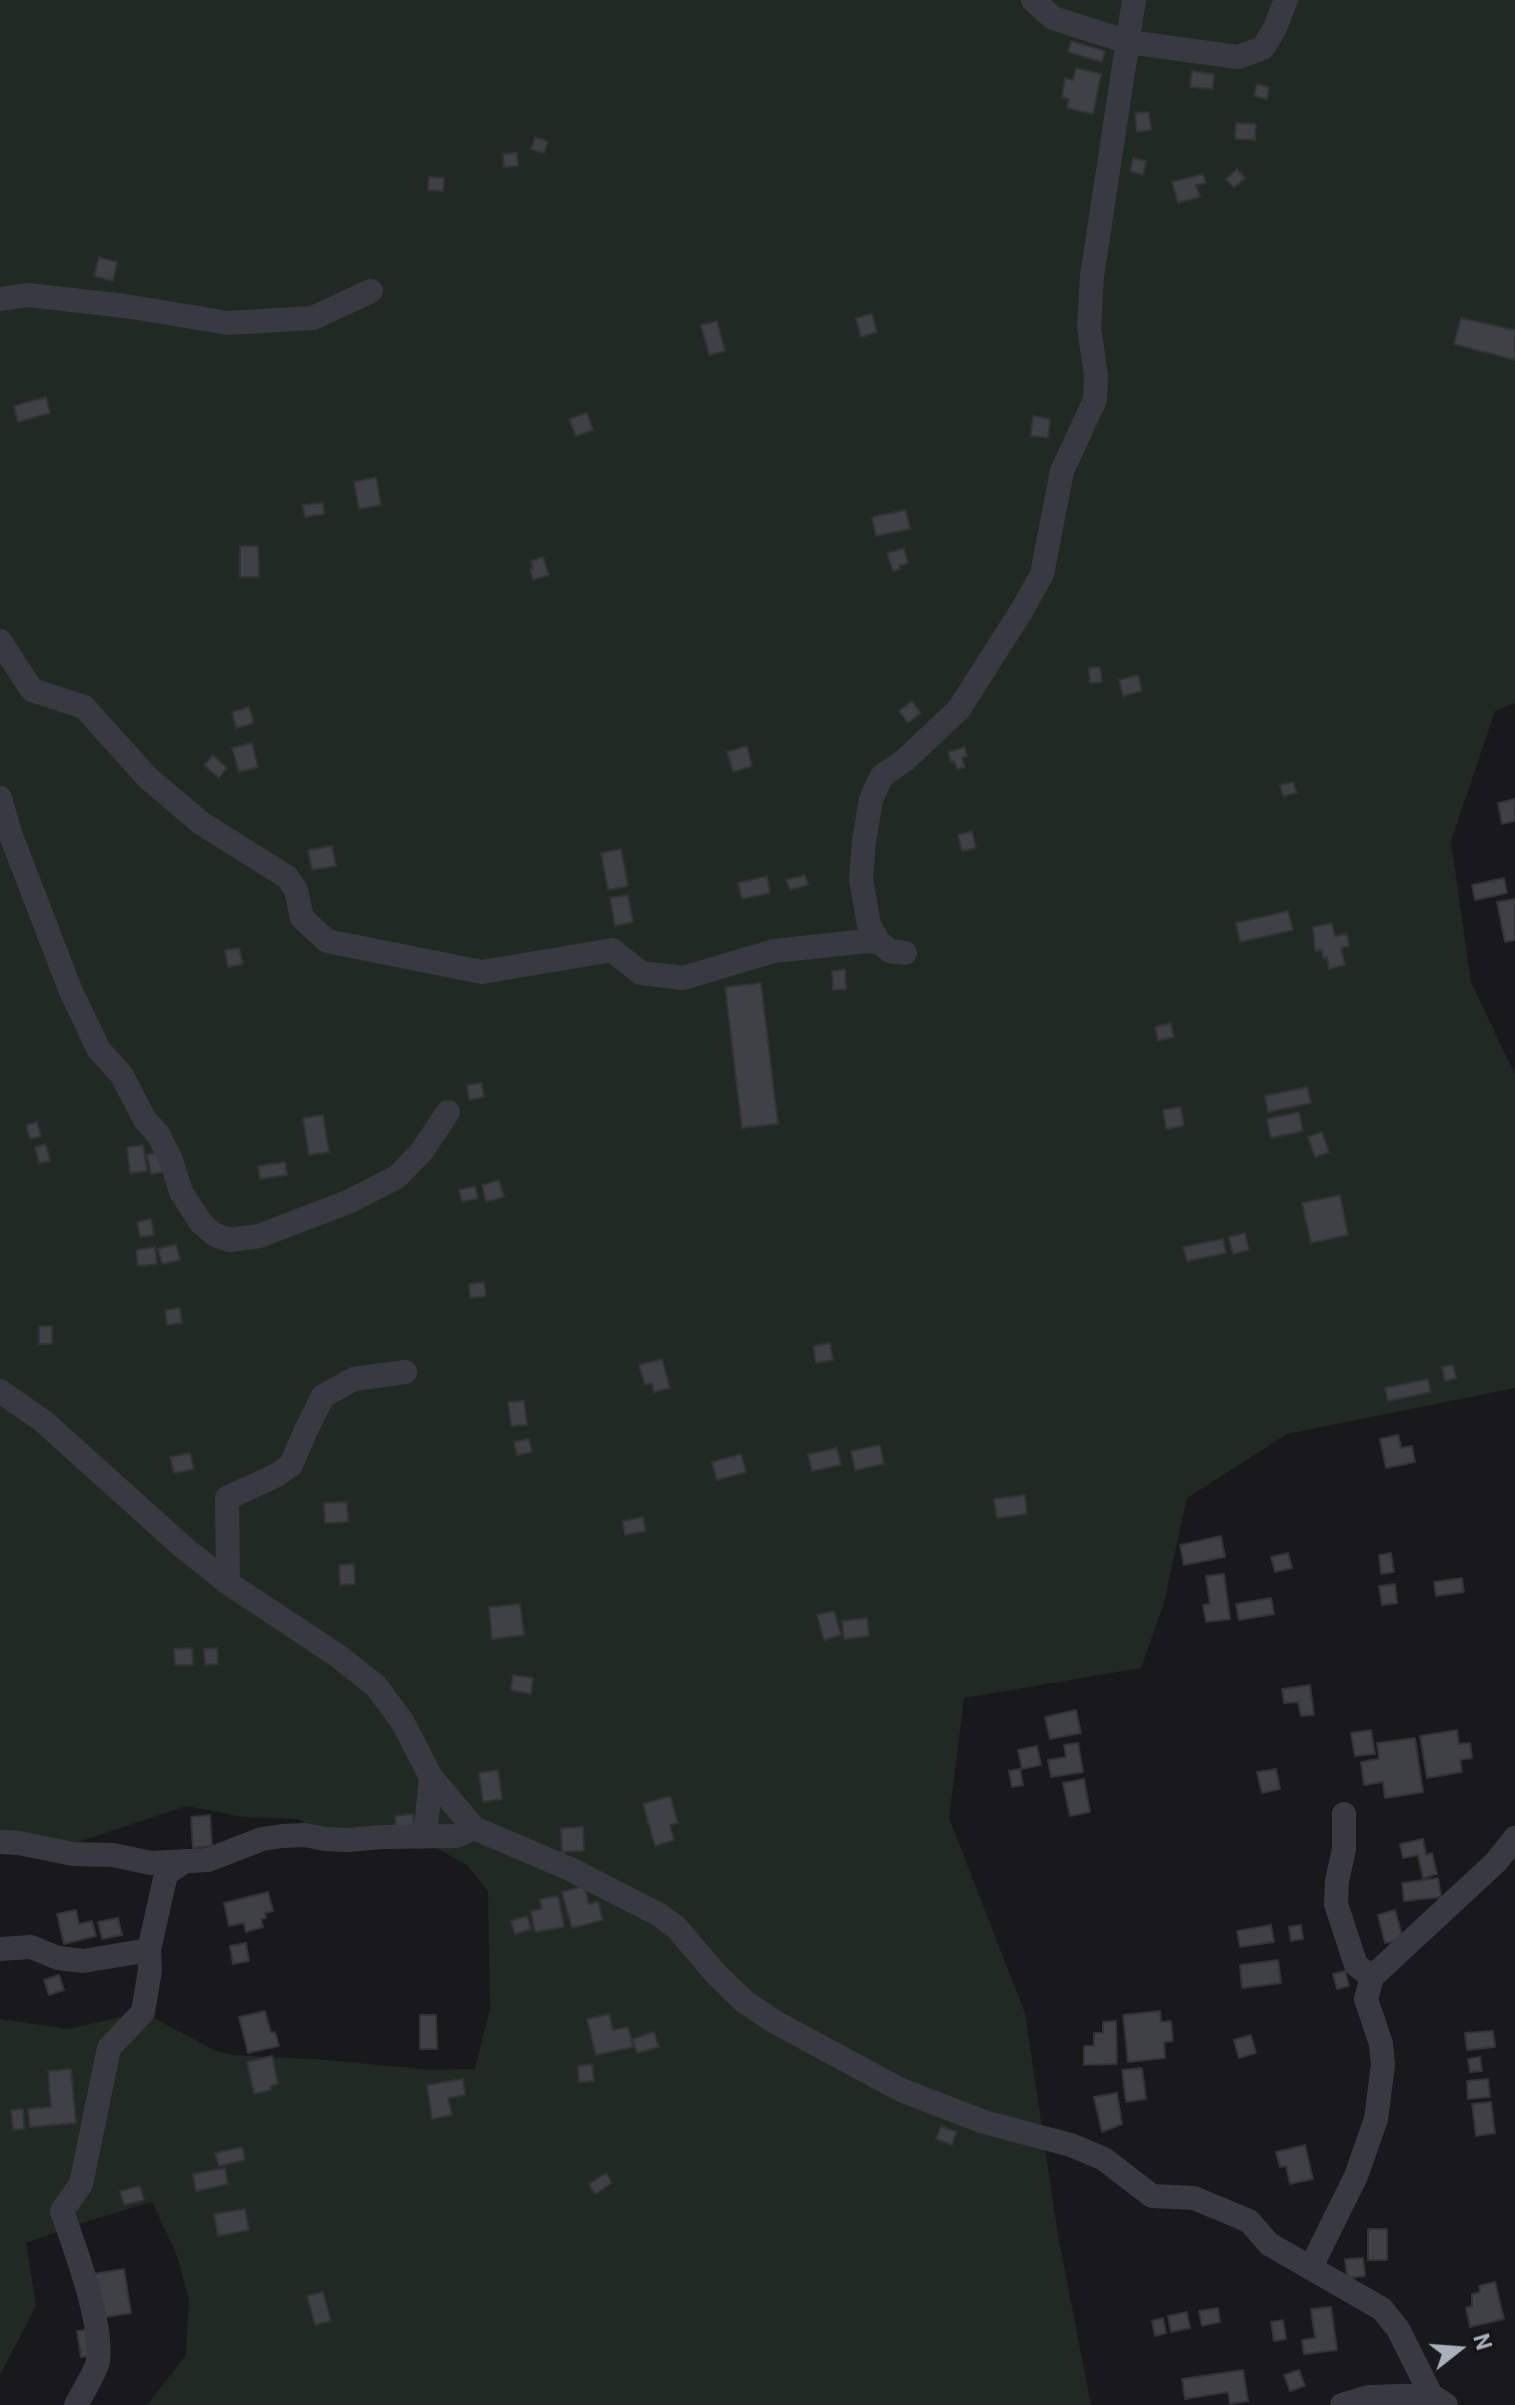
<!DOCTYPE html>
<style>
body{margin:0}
#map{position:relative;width:1515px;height:2405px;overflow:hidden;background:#19191b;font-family:Roboto,sans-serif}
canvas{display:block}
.north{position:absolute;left:1419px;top:2309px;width:80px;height:80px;-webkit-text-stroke:6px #141416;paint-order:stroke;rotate:73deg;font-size:22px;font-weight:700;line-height:32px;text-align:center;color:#aaafbc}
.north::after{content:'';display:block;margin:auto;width:28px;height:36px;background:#aaafbc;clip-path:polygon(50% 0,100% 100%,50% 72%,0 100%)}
</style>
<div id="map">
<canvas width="1515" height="2405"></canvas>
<div class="north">N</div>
</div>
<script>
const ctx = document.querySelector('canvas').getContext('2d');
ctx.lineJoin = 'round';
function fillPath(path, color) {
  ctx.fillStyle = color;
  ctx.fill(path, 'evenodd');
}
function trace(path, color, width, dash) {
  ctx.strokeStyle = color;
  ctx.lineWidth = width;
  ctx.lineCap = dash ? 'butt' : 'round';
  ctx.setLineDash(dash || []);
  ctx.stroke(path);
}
const green = new Path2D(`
 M0,0H1515V703L1495,711L1451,841L1471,982L1515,1075V1388L1287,1434L1187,1498L1164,1603L1141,1668L964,1698L949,1818L1025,2013L1058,2235L1091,2405H147L186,2355L189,2299L176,2253L152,2202L91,2220L26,2243L36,2306L0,2375V2019L69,2029L143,2012L214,2050L233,2055L327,2060L431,2070L475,2069L490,2008L488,1891L468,1866L424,1841L314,1828L298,1819L243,1817L186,1806L78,1842L0,1852Z`);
const building = new Path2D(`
 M1071,41L1105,51L1102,62L1068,52Z
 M1076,68L1101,74L1093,114L1067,108L1069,99L1062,97L1065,78L1073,80Z
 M1192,71L1214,74L1213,89L1190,87Z
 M1257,84L1269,87L1267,99L1254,96Z
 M1149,112L1151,130L1137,132L1135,113Z
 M1236,123L1256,124L1255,140L1235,139Z
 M535,137L548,142L544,153L531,149Z
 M517,153L518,166L504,167L503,154Z
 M1133,158L1146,161L1143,175L1130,171Z
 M1237,169L1245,178L1234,188L1226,179Z
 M1203,174L1206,183L1196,185L1200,197L1178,203L1172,182Z
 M429,177L444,178L443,191L428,190Z
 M99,257L117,262L113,281L94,276Z
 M872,314L877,332L861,337L856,318Z
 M1461,318L1515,330V360L1454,344Z
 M717,321L725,351L709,355L701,325Z
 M46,397L50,413L18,422L14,406Z
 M587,413L593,430L576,436L569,419Z
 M1033,416L1050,419L1048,438L1031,436Z
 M376,477L381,505L359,509L354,482Z
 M323,503L324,514L305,517L303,505Z
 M906,510L910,529L876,536L872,517Z
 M240,546H258L259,577H240Z
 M904,548L908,563L899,566L900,569L893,571L887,553Z
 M543,557L549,575L533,580L530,569L533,568L531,561Z
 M1100,667L1102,682L1090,683L1089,668Z
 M1138,675L1142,691L1123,696L1119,680Z
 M912,701L921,713L908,723L899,711Z
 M249,707L254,723L236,728L232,712Z
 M252,743L258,767L239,772L232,748Z
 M747,746L752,766L733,772L727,752Z
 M965,747L967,756L962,758L965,767L957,769L954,761L951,762L948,752Z
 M213,755L227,768L219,778L204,765Z
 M1293,782L1297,793L1283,796L1280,785Z
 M1515,799V821L1502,824L1498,803Z
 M972,831L976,848L962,851L958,835Z
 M332,846L336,866L312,870L308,850Z
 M621,849L628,886L608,890L601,853Z
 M805,875L808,885L790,890L786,880Z
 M767,876L770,893L742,899L738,883Z
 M1504,878L1507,893L1475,900L1472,885Z
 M628,895L633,922L615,926L610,898Z
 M1515,899V940L1505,942L1497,902Z
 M1288,911L1293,930L1240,942L1236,923Z
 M1332,923L1335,936L1347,934L1349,946L1341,948L1345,965L1329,969L1327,957L1323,958L1322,950L1315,951L1313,927Z
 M239,948L243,964L228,967L225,950Z
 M845,969L846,989L833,990L832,971Z
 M761,983L778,1124L742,1128L725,987Z
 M1171,1023L1174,1037L1158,1041L1155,1027Z
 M482,1083L484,1097L469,1100L467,1085Z
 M1307,1087L1311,1103L1268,1112L1265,1096Z
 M1181,1107L1184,1126L1166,1129L1163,1110Z
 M1299,1112L1303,1131L1271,1138L1267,1119Z
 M323,1115L329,1152L309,1155L303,1118Z
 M37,1122L41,1136L30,1139L26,1125Z
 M1322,1132L1329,1152L1315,1157L1308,1137Z
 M46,1144L50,1161L39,1163L35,1147Z
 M143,1145L147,1171L130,1173L127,1147Z
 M163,1151L168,1171L151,1174L147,1155Z
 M285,1162L287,1175L260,1179L258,1166Z
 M499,1180L504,1197L486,1202L482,1185Z
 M475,1186L478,1198L462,1202L459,1190Z
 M1340,1195L1348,1235L1311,1243L1302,1203Z
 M151,1219L154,1235L140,1237L137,1222Z
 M1245,1233L1249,1250L1233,1254L1229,1237Z
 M1223,1239L1226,1253L1187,1261L1183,1247Z
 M176,1244L180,1260L162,1264L158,1249Z
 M155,1247L157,1264L138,1266L136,1250Z
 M484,1282L486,1296L470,1298L469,1284Z
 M180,1308L182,1323L167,1325L165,1310Z
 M39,1326H52V1344H39Z
 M830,1343L833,1360L816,1363L813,1346Z
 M662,1359L670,1388L654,1392L652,1383L645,1385L639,1365Z
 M1453,1365L1456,1378L1445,1381L1442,1367Z
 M1428,1379L1431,1392L1388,1401L1385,1388Z
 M524,1401L527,1425L511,1426L508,1402Z
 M1398,1435L1401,1448L1412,1446L1415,1462L1386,1468L1380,1439Z
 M529,1439L532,1452L517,1455L514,1442Z
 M880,1445L884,1464L855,1470L851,1451Z
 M837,1448L841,1465L812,1471L808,1454Z
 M190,1453L194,1469L174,1473L170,1457Z
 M741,1454L746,1472L717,1480L712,1462Z
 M1025,1495L1027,1514L997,1518L994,1499Z
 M347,1502L348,1522L325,1523L324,1503Z
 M643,1517L646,1531L625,1535L623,1521Z
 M1221,1536L1225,1557L1184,1565L1180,1545Z
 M1288,1553L1292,1568L1275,1572L1271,1557Z
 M1391,1553L1394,1572L1381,1574L1379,1555Z
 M354,1564L355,1584L340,1585L339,1565Z
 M1224,1574L1230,1619L1206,1622L1203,1605L1210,1604L1206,1576Z
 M1462,1578L1464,1592L1436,1596L1434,1582Z
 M1395,1584L1397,1603L1382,1605L1379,1586Z
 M1271,1598L1274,1614L1239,1620L1236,1604Z
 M520,1604L524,1635L492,1639L489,1607Z
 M834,1611L841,1635L824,1640L817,1615Z
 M867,1618L869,1636L844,1639L842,1621Z
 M192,1648L193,1665H175L174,1649Z
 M217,1648L218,1664L205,1665L204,1649Z
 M513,1675L533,1678L531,1694L511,1690Z
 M1310,1685L1314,1715L1301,1716L1298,1702L1284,1703L1282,1689Z
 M1076,1710L1081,1733L1050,1739L1045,1717Z
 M1371,1730L1375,1754L1355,1756L1351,1733Z
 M1457,1730L1459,1744L1470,1743L1472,1758L1460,1760L1462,1772L1427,1778L1420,1736Z
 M1415,1738L1423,1792L1385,1798L1383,1782L1364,1785L1361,1762L1379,1759L1377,1743Z
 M1078,1743L1083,1772L1051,1777L1048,1760L1066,1757L1064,1745Z
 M1037,1746L1041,1765L1022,1769L1018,1750Z
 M1020,1769L1023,1785L1012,1787L1009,1771Z
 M1276,1769L1280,1789L1262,1793L1257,1772Z
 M498,1770L502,1799L483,1802L479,1773Z
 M1084,1779L1090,1812L1070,1816L1063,1783Z
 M670,1796L678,1823L670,1825L674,1840L655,1846L643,1804Z
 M413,1814L415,1834L397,1835L395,1816Z
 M210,1815L212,1846L193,1848L191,1817Z
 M583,1827L584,1851L562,1852L561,1828Z
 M1423,1839L1426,1855L1432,1853L1437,1874L1423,1878L1418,1855L1403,1858L1400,1844Z
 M1438,1878L1441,1897L1404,1901L1402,1883Z
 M584,1886L589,1904L598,1901L603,1920L572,1928L562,1892Z
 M268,1892L273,1911L265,1913L266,1918L261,1919L263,1927L246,1932L244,1923L229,1926L224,1903Z
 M558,1896L564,1927L535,1932L531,1911L542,1909L540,1899Z
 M76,1910L79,1924L92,1921L96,1936L64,1944L57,1914Z
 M1395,1910L1403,1939L1385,1943L1378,1915Z
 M527,1916L531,1929L515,1934L511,1921Z
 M118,1918L122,1935L102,1939L98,1922Z
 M1271,1925L1274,1942L1240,1947L1237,1931Z
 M1301,1925L1303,1939L1291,1941L1289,1927Z
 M246,1943L249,1961L233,1964L230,1946Z
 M1278,1960L1281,1983L1242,1988L1240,1965Z
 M1345,1971L1349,1986L1337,1989L1333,1974Z
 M59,1975L64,1990L49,1995L44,1980Z
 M265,2011L271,2033L275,2032L279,2046L248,2053L239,2017Z
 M1160,2011L1161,2022L1171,2021L1173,2041L1164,2042L1165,2058L1128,2062L1123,2015Z
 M609,2014L613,2030L628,2027L633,2047L596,2055L587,2019Z
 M420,2015H436L437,2049H420Z
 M1116,2021L1117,2064L1084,2065V2046H1094V2033H1103V2022Z
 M1493,2031L1495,2047L1467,2050L1465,2033Z
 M654,2032L659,2047L637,2053L633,2039Z
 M1251,2035L1256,2053L1239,2058L1234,2040Z
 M272,2056L278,2084L270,2086L271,2090L254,2094L247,2062Z
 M1480,2057L1482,2071L1470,2072L1468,2059Z
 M592,2064L594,2081L579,2082L578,2066Z
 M1142,2068L1146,2099L1126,2102L1122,2070Z
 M71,2069L76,2123L30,2127L28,2109L51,2107L48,2071Z
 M463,2079L465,2095L448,2098L452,2115L432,2119L427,2085Z
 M1488,2079L1490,2097L1468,2099L1467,2081Z
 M1117,2093L1122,2124L1102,2132L1094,2097Z
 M1491,2102L1495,2133L1476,2136L1472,2104Z
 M23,2109L24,2129L13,2130L11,2110Z
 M941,2126L956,2132L952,2145L936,2139Z
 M1305,2145L1313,2179L1290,2184L1286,2166L1280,2167L1276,2152Z
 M242,2147L245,2160L219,2166L215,2153Z
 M225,2168L228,2184L196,2191L193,2174Z
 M606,2173L612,2183L595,2194L589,2184Z
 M140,2186L144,2200L124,2205L120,2191Z
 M245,2209L249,2230L218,2236L214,2214Z
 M1368,2229H1387V2260H1368Z
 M1363,2258L1365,2276L1347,2278L1345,2259Z
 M124,2269L131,2313L100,2318L93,2274Z
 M1495,2282L1504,2319L1470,2327L1466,2308L1472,2306V2294L1480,2292L1479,2286Z
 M323,2292L331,2321L315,2325L307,2296Z
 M1331,2307L1337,2350L1304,2354L1302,2340L1315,2338L1311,2309Z
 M1218,2308L1220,2322L1202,2326L1199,2311Z
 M1187,2312L1190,2328L1171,2332L1168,2316Z
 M1163,2318L1166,2333L1155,2336L1152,2321Z
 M1283,2320L1286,2339L1274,2341L1271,2322Z
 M93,2329L96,2355L81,2357L77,2331Z
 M1243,2370L1248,2401L1230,2404L1228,2392L1185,2399L1182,2379Z
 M1299,2370L1305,2386L1290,2391L1284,2375Z`);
const street = new Path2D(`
 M1033,0L1053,18L1128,42L1238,57L1263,48L1274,30L1286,0
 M0,299L28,295L125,306L228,323L313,318L371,291
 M0,641L32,690L84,707L148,778L201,823L287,877L296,890L302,918L327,941L482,972L612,950L641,973L683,978L774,951L867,941L879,942L890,951L905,953
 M0,798L10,833L70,989L99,1050L121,1074L145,1120L158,1134L171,1160L181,1192L201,1223L215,1235L230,1240L259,1236L348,1202L397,1177L422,1151L448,1112
 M879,942L869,925L861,879L864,841L871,799L882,776L905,760L959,709L1022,610L1042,574L1062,471L1095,400L1096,376L1089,327L1092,276L1134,0
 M0,1391L43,1421L183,1547L228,1583L338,1656L376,1686L402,1721L431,1777L474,1828L570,1869L658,1914L676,1927L716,1974L745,2002L775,2022L901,2090L984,2122L1071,2145L1104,2159L1152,2196L1194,2198L1249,2221L1269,2244L1382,2309L1398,2329L1431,2395L1446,2405
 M228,1583L227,1498L277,1475L291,1465L306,1430L323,1396L354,1379L405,1372
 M1344,1814V1849L1337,1881L1336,1904L1356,1965L1372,1977
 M425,1836L431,1777
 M0,1842L19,1843L73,1854L113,1855L151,1863L208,1860L262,1839L282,1836L305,1835L325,1839L348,1840L383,1837L456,1836L474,1828
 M0,1949L31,1947L58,1958L83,1961L149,1950
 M1311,2267L1356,2176L1376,2119L1383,2065L1381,2044L1366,1999L1372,1977L1496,1862L1515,1838
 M76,2405C82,2393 96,2372 98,2361C103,2322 75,2249 62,2211L81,2184L109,2048L143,2012L150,1970L149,1950L166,1874L185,1861
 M1342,2405L1369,2397L1431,2395`);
fillPath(green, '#202a22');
fillPath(building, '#404146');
trace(building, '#333337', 2);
trace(street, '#393a41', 24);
</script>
